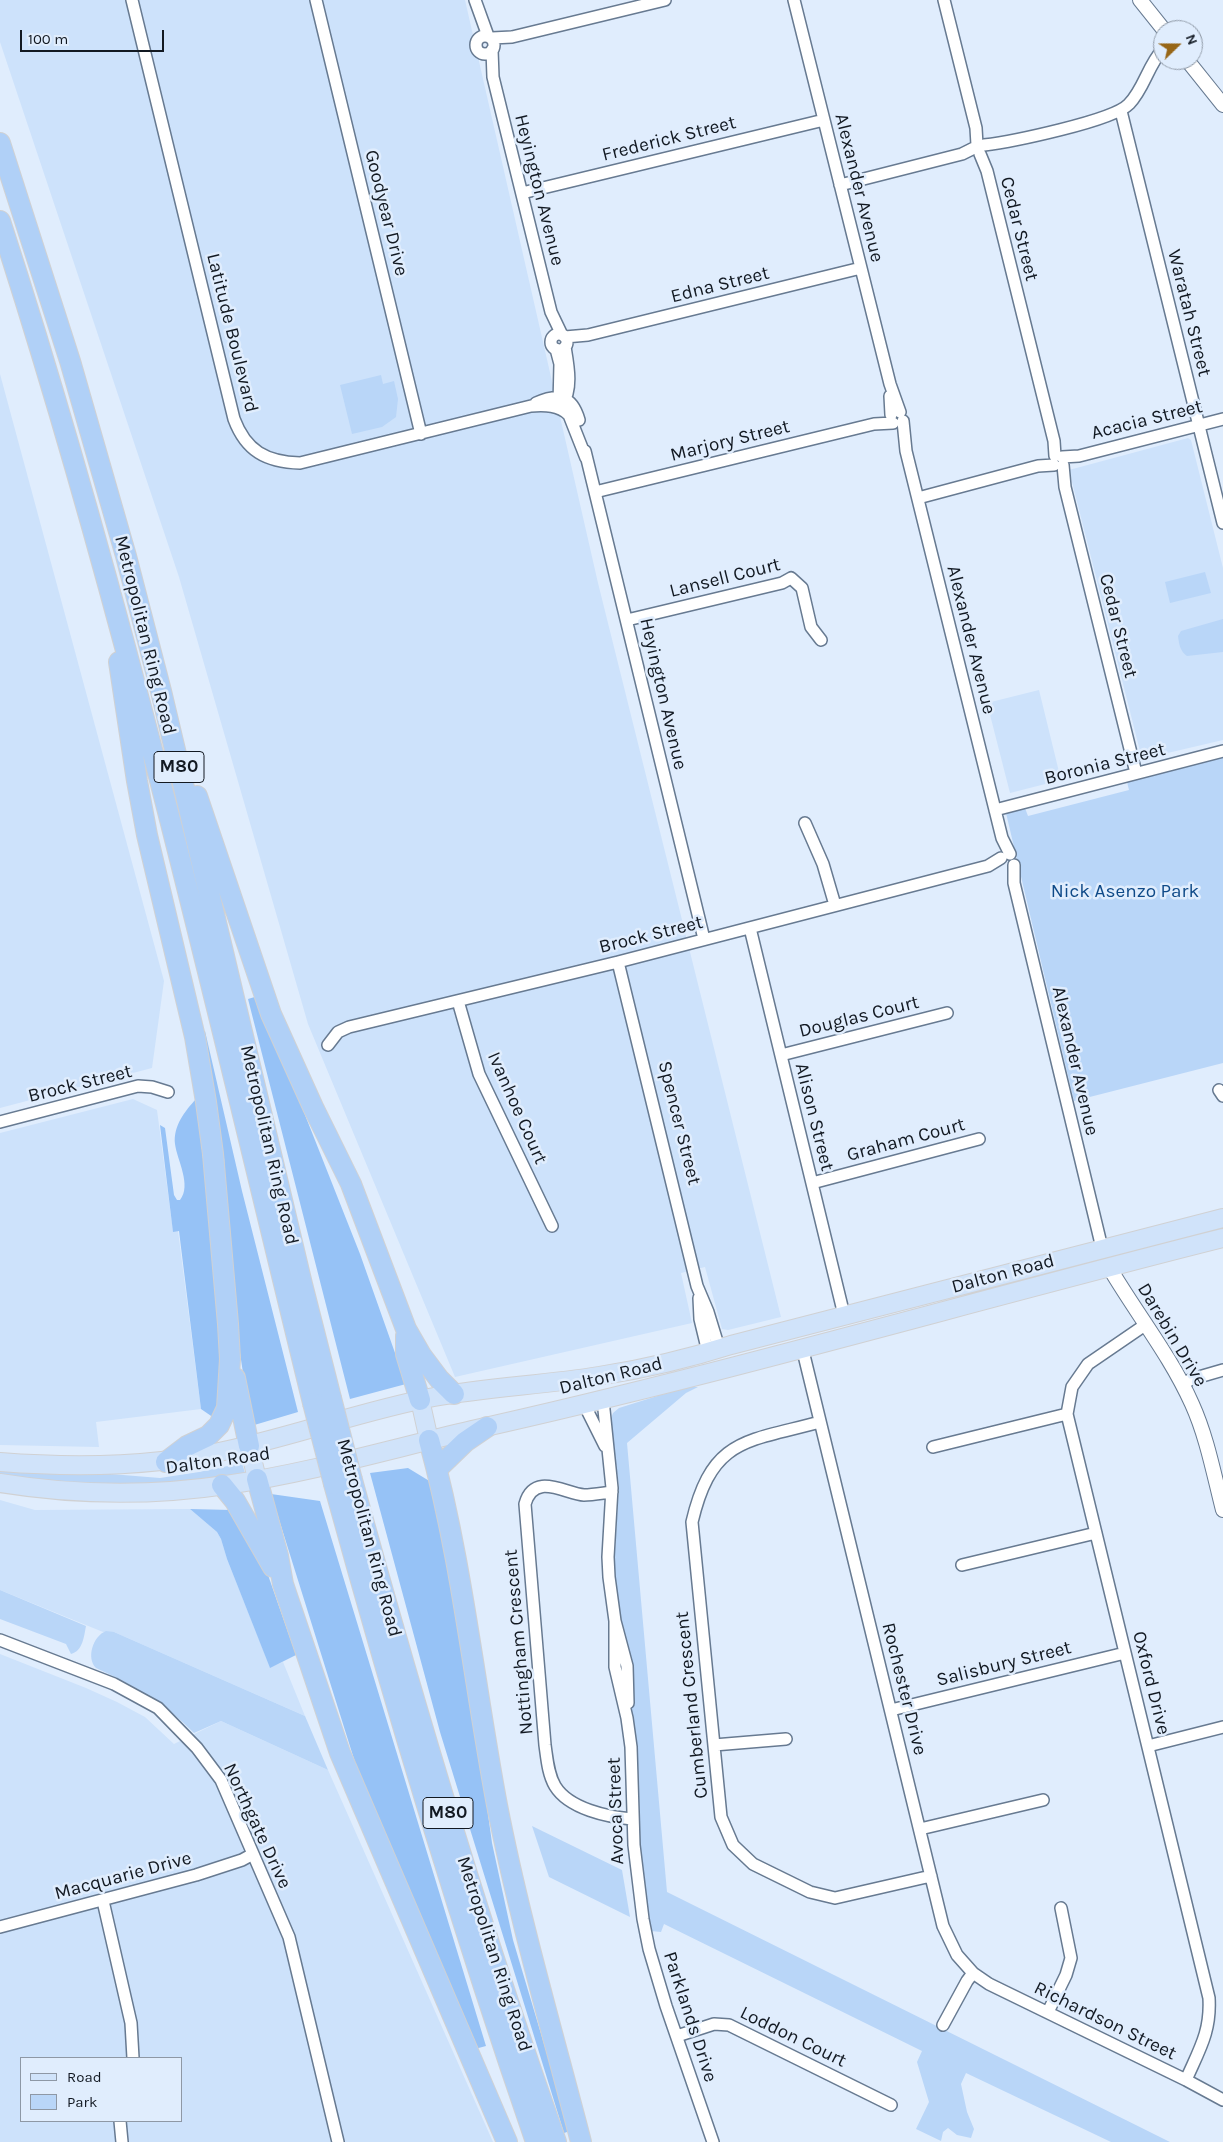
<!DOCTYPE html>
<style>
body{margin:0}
#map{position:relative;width:1223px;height:2142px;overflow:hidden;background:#e0edfd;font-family:Karla,sans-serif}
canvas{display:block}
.legend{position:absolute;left:20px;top:2057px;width:162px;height:65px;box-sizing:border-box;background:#e0edfd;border:1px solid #8e98a5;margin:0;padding:6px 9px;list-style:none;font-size:15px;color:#121922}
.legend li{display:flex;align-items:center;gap:10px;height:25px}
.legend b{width:25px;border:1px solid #8e98a5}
.north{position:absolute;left:1153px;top:20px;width:50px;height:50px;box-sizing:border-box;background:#e0edfd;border:1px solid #8e98a5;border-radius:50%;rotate:68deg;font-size:14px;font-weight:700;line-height:20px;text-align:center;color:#121922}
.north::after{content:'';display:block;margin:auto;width:18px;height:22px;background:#976617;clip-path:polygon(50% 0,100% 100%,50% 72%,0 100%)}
.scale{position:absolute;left:20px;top:30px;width:144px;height:22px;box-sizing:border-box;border:2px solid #121922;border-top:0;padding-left:6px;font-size:15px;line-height:18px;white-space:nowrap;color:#121922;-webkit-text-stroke:4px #e0edfd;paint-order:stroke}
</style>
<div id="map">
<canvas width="1223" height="2142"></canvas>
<ul class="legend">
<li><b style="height:6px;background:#d0e3fa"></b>Road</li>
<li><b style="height:14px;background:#b9d6f8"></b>Park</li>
</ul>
<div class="north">N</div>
<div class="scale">100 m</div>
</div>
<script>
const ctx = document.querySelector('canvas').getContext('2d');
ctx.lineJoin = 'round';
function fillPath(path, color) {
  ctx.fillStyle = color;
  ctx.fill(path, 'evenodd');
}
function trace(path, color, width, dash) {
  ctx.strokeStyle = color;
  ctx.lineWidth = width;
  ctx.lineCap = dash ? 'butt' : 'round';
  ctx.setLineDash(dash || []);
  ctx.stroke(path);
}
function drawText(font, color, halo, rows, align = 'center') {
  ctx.font = font + ' Karla,sans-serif';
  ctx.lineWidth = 5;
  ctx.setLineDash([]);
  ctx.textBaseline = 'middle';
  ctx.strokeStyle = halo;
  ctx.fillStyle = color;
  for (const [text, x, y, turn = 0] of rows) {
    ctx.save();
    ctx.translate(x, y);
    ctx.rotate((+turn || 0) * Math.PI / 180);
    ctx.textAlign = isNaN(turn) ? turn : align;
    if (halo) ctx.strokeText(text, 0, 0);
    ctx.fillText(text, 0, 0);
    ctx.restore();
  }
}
const built = new Path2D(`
 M0,0H465L598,583L781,1317L728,1330L722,1329L705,1267L681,1273L692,1323L455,1377L308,1024L179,577L0,42Z
 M0,374L164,981L152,1068L0,1108Z
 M1188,438L1191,440L1223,568V740L1142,759L1069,470Z
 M1039,690L1061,780L1010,793L987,703Z
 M133,1099L157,1110L173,1231H178L201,1409L96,1422L99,1447L0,1445V1133Z
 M0,1500L35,1510L190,1509L217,1532L221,1539L227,1559L270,1667L283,1662L305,1716L114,1632H103L0,1590Z
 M0,1654L86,1688L117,1702L145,1717L174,1744L221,1721L328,1770L493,2142H0ZM21,2058H181V2121H21Z`);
const green = new Path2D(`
 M381,375L383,384L394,381L398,399L396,417L382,427L352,434L340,385Z
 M1205,572L1211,593L1170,603L1165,582Z
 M1223,619V652L1187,656C1180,651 1179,644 1178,636L1181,631Z
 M1223,756V1063L1074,1101L1006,813L1025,808L1028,816L1129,790L1127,782Z
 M686,1387H698L686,1393L627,1443L667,1892L1170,2142H1111L966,2073L961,2084L967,2112L974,2129L971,2138L957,2135L948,2128L943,2132L941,2141L916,2129L929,2102L917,2062L922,2051L664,1924L661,1932L651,1931L639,1858L632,1711V1678L622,1639L614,1568L619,1486L610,1421L613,1413L619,1408Z
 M242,1463L245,1473C163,1489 82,1486 0,1475V1470L86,1472L160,1478L199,1472Z
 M0,1590L86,1626C84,1636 83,1651 71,1654L66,1644L0,1619Z
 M106,1631L114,1632L305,1716L328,1770L221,1721L194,1733C166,1704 132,1684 96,1668C86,1658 93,1636 106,1631Z
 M532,1826L622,1870L630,1917L549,1877Z`);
const forest = new Path2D(`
 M258,996L360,1254L406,1384L350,1399L248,999Z
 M205,1031L242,1191L298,1412L251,1426L237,1333L228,1256L224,1157L202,1032Z
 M196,1099L205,1175L223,1366L217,1420L201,1409L179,1231L173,1232L160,1125L165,1128L174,1195L177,1200H180C192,1185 177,1160 175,1144C173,1126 185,1111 196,1099Z
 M408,1468L431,1482L460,1613L492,1843L513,1940L570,2131L564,2133L440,1732L370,1473Z
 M271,1494L320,1501L486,2046L471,2050L359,1775Z
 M190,1509L231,1510L268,1575L296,1655L270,1668L227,1559L221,1539L217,1532Z`);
const minor = new Path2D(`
 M132,0L234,419C246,451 266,462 300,463L531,406C545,405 559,405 569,415L586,458
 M316,0L421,434
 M475,0L488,36
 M794,0L890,384L900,412
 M944,0L976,128L977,145
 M476 45a9 9 0 1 1 18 0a9 9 0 1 1-18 0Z
 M492,38L512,37L665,0
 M492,50L493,77L551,312L562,335
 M1121,111L1223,523
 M984,145C1010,142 1113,121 1129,104C1144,89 1148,65 1163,49
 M980,154L987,171L1054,441L1055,456
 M840,185L962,154L976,147
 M522,193L824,120
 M551 342a8 8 0 1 1 16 0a8 8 0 1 1-16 0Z
 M565,337L588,335L861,268
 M556,349L560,364L559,404
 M890,396L891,415
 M536,403C558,393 572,395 579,420
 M562,405C573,389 568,365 565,347
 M903,421L906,451L1002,838L1010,854
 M585,451L704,939
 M1062,457L1079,456L1223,419
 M1063,465L1065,487L1136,773
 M595,492L874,424L893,423
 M918,498L1038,466L1054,465
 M627,620L782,583L791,578L802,588L811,627L821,640
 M995,810L1223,751
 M805,823L823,864L835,905
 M1014,865V883L1102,1248
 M750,928L844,1315
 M618,962L697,1286L708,1312L719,1348
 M458,1001L479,1074L552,1226
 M328,1045L338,1032L349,1027L618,962L988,866L1001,858
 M781,1055L947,1013
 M1219,1090L1223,1096
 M0,1122L138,1086L152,1087L168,1092
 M812,1183L979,1139
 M699,1298L700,1319L708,1352
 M1145,1325L1088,1364L1072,1387L1067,1414L1209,1998C1211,2032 1199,2050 1186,2080
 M802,1347L943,1926L957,1955L973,1973L967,1981L943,2025
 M1182,1384L1192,1379L1223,1370
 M603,1400L612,1488L608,1557L609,1577L615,1621L627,1666L628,1703
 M584,1404L605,1446
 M820,1422C747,1442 712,1437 692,1522L721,1817L733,1845L753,1864L810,1892L835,1898L931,1876
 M933,1447L1067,1414
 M612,1492C603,1493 593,1495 584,1495C566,1494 534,1471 525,1504L545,1745C547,1759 548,1774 555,1786C569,1809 608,1817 632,1819
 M962,1565L1096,1533
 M615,1621V1667L627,1718L631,1747L634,1845L643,1919L649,1949L666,2006L713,2142
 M0,1640L114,1684L158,1708L197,1748L221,1780L289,1937L338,2142
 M891,1710L1125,1653
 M714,1745L786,1739
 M1148,1746L1223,1727
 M920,1829L1043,1800
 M103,1901L131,2023L133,2058
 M0,1927L196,1875L242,1860L253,1854
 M973,1973L989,1984L1186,2080L1223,2100
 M1048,2012L1066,1975L1071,1958L1061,1908
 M677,2036L714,2024L729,2025L891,2105
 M120,2121L122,2142`);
const tertiary = new Path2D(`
 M1140,0L1164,30
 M1187,60L1223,105
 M1109,1267C1136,1313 1170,1355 1192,1404C1207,1437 1214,1475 1223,1510`);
const primary = new Path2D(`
 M420,1400L429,1440
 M249,1446L257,1479
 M0,1462C78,1468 157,1467 233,1449C300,1434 366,1410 434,1397C488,1387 544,1385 599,1376C644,1369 687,1359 731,1345L1223,1218
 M0,1483C74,1495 152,1496 226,1485C309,1473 391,1449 472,1430C724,1374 972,1301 1223,1238`);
const motorway = new Path2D(`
 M0,143L70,361L126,556L161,691L302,1284L331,1398
 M0,221C126,609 216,1007 313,1403
 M119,662L137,781L147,835L195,1037L206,1102L213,1154L228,1324L230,1359L227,1408L219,1425L208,1436L187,1446L166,1462
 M197,796L271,1014L313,1107L351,1184L406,1329L421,1355L439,1379L454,1394
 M406,1336V1354L420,1400
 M235,1378L249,1446
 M429,1440C462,1560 474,1683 497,1805C519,1918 552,2030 581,2142
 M437,1469L465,1442L487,1427
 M257,1479L278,1556L283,1584L340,1753L507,2142
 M352,1480C413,1703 479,1924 556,2142
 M334,1484C395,1706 461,1925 536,2142
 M222,1485L235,1501L273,1567`);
const motorwayBridge = new Path2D(`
 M331,1398L352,1480
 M313,1403L334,1484`);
const shields = [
 [179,767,50],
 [448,1813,50]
];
const shieldNames = [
 ["M80",179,767],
 ["M80",448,1813]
];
const streetNames = [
 ["Frederick Street",669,139,-14],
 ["Alexander Avenue",859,188,76],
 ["Heyington Avenue",539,190,76],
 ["Goodyear Drive",386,213,76],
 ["Cedar Street",1019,229,76],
 ["Edna Street",720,285,-14],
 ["Waratah Street",1189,313,76],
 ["Latitude Boulevard",232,333,76],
 ["Acacia Street",1147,420,-14],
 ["Marjory Street",730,441,-14],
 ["Lansell Court",725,578,-14],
 ["Cedar Street",1118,626,76],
 ["Metropolitan Ring Road",145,635,76],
 ["Alexander Avenue",971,640,76],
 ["Heyington Avenue",663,694,77],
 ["Boronia Street",1105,764,-14],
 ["Brock Street",651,935,-14],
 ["Douglas Court",859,1017,-14],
 ["Alexander Avenue",1075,1061,77],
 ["Brock Street",80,1084,-14],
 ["Ivanhoe Court",517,1108,66],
 ["Alison Street",814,1117,76],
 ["Spencer Street",679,1123,76],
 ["Graham Court",906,1140,-15],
 ["Metropolitan Ring Road",269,1145,77],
 ["Dalton Road",1003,1274,-15],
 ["Darebin Drive",1172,1335,59],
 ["Dalton Road",611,1376,-14],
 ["Dalton Road",218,1461,-8],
 ["Metropolitan Ring Road",369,1538,75],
 ["Nottingham Crescent",519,1642,-95],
 ["Salisbury Street",1004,1664,-14],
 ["Oxford Drive",1151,1683,76],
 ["Rochester Drive",904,1689,76],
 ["Cumberland Crescent",692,1705,-96],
 ["Avoca Street",616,1811,-92],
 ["Northgate Drive",257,1826,65],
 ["Macquarie Drive",123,1876,-15],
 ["Metropolitan Ring Road",494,1954,72],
 ["Parklands Drive",690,2017,72],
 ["Richardson Street",1105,2021,26],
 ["Loddon Court",793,2037,26]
];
const parkNames = [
 ["Nick Asenzo Park",1125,892]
];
fillPath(built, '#cde2fb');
fillPath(green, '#b9d6f8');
fillPath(forest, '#96c2f6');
trace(minor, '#677a91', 14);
trace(tertiary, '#677a91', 16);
trace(primary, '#d0d1d3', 20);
trace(motorway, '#d0d1d3', 22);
trace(minor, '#fff', 11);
trace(tertiary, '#fff', 14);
trace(primary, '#d0e3fa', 18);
trace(motorway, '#b0d0f7', 20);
trace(motorwayBridge, '#d0d1d3', 22, []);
trace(motorwayBridge, '#b0d0f7', 20);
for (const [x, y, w] of shields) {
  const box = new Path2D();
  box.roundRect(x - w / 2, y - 15.5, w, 31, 4);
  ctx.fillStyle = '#e0edfd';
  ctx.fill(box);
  trace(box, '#121922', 1);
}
drawText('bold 18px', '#121922', null, shieldNames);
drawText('19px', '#121922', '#e0edfd', streetNames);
drawText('19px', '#0f4a88', '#e0edfd', parkNames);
</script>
